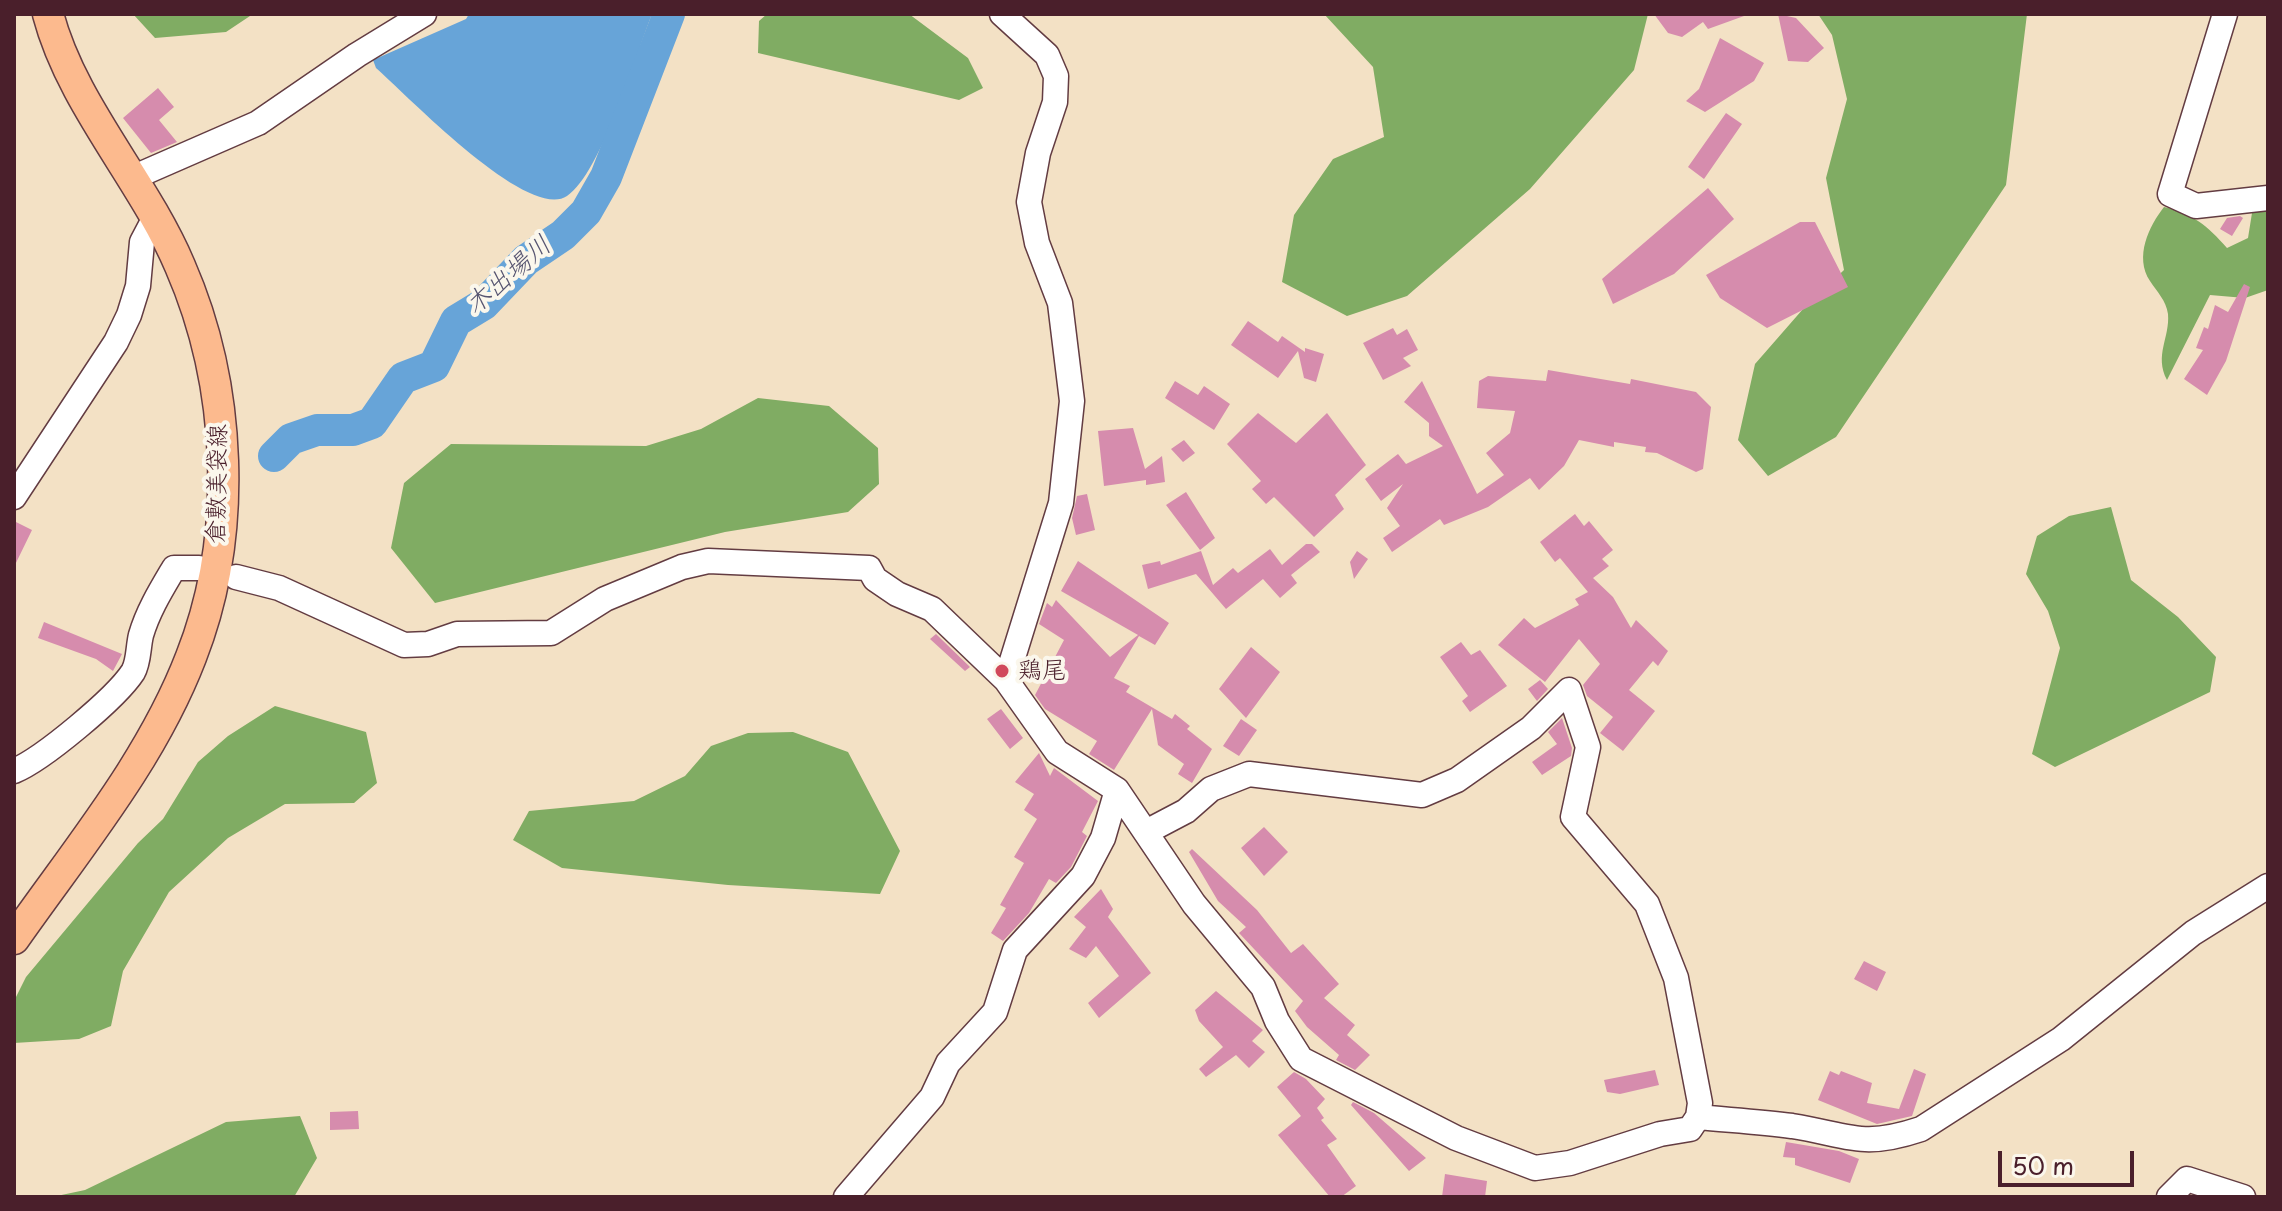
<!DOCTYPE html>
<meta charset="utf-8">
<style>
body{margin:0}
#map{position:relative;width:2282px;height:1211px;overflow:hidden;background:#f3e1c5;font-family:"Playpen Sans",sans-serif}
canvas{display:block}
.frame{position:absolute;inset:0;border:16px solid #4a1f2b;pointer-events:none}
.scale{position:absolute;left:1998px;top:1151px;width:136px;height:36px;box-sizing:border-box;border:4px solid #4a1f2b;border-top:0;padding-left:10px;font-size:24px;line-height:28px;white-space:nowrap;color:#4a1f2b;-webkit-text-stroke:6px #fbf7ec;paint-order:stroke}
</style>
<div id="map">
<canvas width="2282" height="1211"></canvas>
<div class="frame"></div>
<div class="scale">50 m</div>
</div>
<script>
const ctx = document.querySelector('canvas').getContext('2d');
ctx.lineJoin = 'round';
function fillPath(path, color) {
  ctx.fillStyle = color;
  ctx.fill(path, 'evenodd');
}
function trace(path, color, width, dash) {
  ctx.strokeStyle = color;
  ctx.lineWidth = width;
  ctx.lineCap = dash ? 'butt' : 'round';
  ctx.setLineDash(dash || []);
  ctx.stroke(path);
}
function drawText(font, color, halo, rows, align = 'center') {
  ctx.font = font + ' "Playpen Sans","Klee One",sans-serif';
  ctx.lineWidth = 8;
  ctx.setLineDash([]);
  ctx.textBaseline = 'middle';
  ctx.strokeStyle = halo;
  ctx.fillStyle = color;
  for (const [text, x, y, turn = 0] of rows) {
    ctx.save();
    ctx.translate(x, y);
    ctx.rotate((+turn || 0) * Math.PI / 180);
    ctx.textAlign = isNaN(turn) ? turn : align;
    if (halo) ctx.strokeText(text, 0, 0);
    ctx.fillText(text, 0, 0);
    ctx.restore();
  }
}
const forest = new Path2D(`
 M133,14H253L226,32L155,38Z
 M767,14H909L968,58L983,88L959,100L758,53L759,21Z
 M1324,14H1648L1634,70L1530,189L1407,296L1347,316L1282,282L1294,215L1333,159L1384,137L1373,67Z
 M1818,14H2027L2006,185L1836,437L1768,476L1738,440L1755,364L1803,309L1844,270L1826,178L1847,99L1832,35Z
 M2164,207C2193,214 2207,225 2227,248L2248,238L2252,213L2268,210V290L2245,298L2210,295L2167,380C2154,355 2170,338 2168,314C2166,300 2157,292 2150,281C2134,257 2149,226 2164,207Z
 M758,398L829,406L878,448L879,484L848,512L725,532L435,603L391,548L404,483L451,444L646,446L701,429Z
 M2111,507L2131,580L2178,617L2216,657L2210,692L2055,767L2032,754L2060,648L2048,611L2026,574L2037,536L2069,516Z
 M275,706L366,732L377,783L354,803L285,804L228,838L169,892L123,971L111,1026L79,1039L14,1043V1001L26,977L138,843L163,819L198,762L228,736Z
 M793,732L848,752L900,851L880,894L728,885L562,868L513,840L529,811L634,801L685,776L711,746L748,733Z
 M300,1116L317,1158L294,1197H52L85,1190L226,1122Z`);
const water = new Path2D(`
 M469,14H652C635,56 602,172 567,196C528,222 407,95 376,68L373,60L466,19Z`);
const river = new Path2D(`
 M274,456L291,439L317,430H353L372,423L403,378L434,366L456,321L484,304L526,260L563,235L586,212L606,177L669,14`);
const building = new Path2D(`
 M1654,14H1744V16L1708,29L1703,22L1682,37L1668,33Z
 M1778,14L1796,18L1824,48L1808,62L1788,61Z
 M1720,38L1764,63L1754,81L1705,112L1686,101L1699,89Z
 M158,88L174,107L159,120L177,142L151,153L123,118Z
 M1726,113L1742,124L1704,179L1688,167Z
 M1708,188L1734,219L1674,274L1613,304L1602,279Z
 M2240,216L2243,218L2232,236L2220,229L2227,218Z
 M1800,222H1815L1848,287L1767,328L1720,298L1706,275Z
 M2244,284L2250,287L2226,361L2207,395L2184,379L2203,350L2196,348L2204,327L2208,329L2215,305L2228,312Z
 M1248,321L1278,342L1282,336L1305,352V348L1324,354L1316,382L1304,378L1298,351L1278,378L1231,345Z
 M1393,328L1397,335L1407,329L1418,350L1403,358L1411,366L1383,380L1363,343Z
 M1548,370L1630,384L1631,379L1696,392L1711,407L1703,469L1696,472L1657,453L1645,452L1646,447L1614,442V447L1579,440L1564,466L1539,490L1530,478L1488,507L1444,525L1440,519L1392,552L1383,538L1400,526L1387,508L1403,484L1381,501L1365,479L1398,454L1406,464L1443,446L1429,436V423L1404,402L1422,381L1477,494L1504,475L1486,453L1510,433L1515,411L1477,408L1479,381L1488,376L1546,381Z
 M1175,381L1198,395L1204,386L1230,404L1214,430L1165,398Z
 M1258,413L1296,443L1327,413L1366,465L1335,495L1344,509L1314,537L1274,497L1266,504L1252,489L1261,481L1227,444Z
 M1133,428L1145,469L1162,456L1165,482L1146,485V480L1104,486L1098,431Z
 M1184,440L1195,453L1183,462L1171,449Z
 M1186,492L1215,538L1200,550L1166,505Z
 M1087,494L1095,530L1076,535L1072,518L1077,496Z
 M1575,514L1584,526L1589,521L1613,550L1602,559L1609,566L1593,578L1613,597L1631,628L1636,620L1668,651L1658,666L1653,661L1629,690L1655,711L1623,751L1600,733L1613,717L1587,696L1583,685L1600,664L1579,639L1545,682L1498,645L1524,618L1535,628L1579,605L1575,599L1588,592L1560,558L1555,562L1540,542Z
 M14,521L32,530L14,567Z
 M1306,544H1312L1320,552L1291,575L1297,583L1280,598L1263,579L1226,609L1196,574L1148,589L1142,565L1160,561L1161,565L1201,551L1213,585L1233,568L1238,573L1270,549L1282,565Z
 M1357,551L1368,559L1354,579L1350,562Z
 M1078,561L1169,623L1155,645L1139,636L1114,678L1130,686L1126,692L1172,719L1175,714L1190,726L1187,729L1212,749L1192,783L1178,774L1184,764L1158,745L1152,709L1114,770L1089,754L1097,741L1045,709L1035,695L1064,640L1039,624L1047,603L1052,607L1056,600L1110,657L1138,635L1061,591Z
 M44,622L122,654L113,671L96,659L38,638Z
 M936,634L970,667L965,671L930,639Z
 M1461,642L1471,655L1480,650L1507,686L1470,712L1462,701L1468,696L1440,657Z
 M1251,647L1280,672L1246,718L1219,689Z
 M1540,680L1548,689L1537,701L1528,689Z
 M1001,709L1023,738L1010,749L987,719Z
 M1562,718L1572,748L1571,756L1542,775L1532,762L1557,744L1548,732Z
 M1241,719L1257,730L1239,756L1223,746Z
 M1039,753L1050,776L1054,768L1098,801L1082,832L1087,836L1071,867L1056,883L1049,879L1029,913L1003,941L991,933L1006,908L1000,905L1024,863L1014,857L1037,819L1024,810L1034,794L1015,782Z
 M1264,827L1288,852L1264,876L1241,848Z
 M1192,849L1257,910L1291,953L1303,944L1339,984L1324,998L1355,1025L1347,1035L1370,1055L1355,1070L1336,1060L1339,1055L1307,1027L1295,1011L1303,1001L1239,933L1246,927L1218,901L1189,852Z
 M1101,889L1113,909L1108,917L1151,973L1099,1018L1088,1003L1119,976L1096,946L1086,958L1069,949L1086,927L1074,917Z
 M1864,961L1886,972L1877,991L1854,979Z
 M1216,991L1263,1030L1252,1041L1265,1052L1249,1068L1236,1055L1206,1077L1199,1069L1223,1047L1199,1021L1195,1010Z
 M1914,1069L1926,1074L1912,1116L1877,1124L1818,1100L1830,1071L1839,1075L1841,1071L1872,1083L1867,1103L1899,1109Z
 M1655,1070L1659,1085L1620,1094L1607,1092L1604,1080Z
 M1294,1072L1306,1079L1325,1099L1317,1108L1324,1118L1321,1120L1337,1139L1327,1145L1356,1186L1341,1197H1330L1278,1135L1301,1116L1277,1087Z
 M1353,1102L1374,1113L1426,1158L1409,1171L1351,1105Z
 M358,1111L359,1129L330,1130V1112Z
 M1786,1142L1839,1151L1859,1159L1850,1183L1795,1165V1158L1783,1157Z
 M1445,1174L1487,1181L1485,1197H1442Z`);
const minor = new Path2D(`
 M1002,14L1047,55L1056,76L1055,102L1038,153L1029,202L1037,243L1060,303L1072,401L1061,503L1006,680
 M2225,14L2170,194L2196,206L2268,198
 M132,178L258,123L357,55L424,14
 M14,497L116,342L129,315L138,286L142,242L152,223L160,224
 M236,577L279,588L404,645L428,644L457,634L551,633L605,599L682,567L708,561L869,568L875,579L897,594L932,609L1006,680L1057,752L1117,790L1194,904L1263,987L1277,1021L1301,1059L1456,1138L1535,1168L1570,1163L1660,1134L1690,1129L1698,1117L1700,1103L1676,978L1647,904L1573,817L1588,747L1569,690L1531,728L1457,780L1422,795L1249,774L1211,789L1186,811L1148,831
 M14,771C43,759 116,698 133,672C139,662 138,647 141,635C148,611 161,590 174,568H199
 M1698,1117C1729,1120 1761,1122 1792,1126C1849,1135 1861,1149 1921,1129L2061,1039L2193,933L2268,886
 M846,1197L932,1097L948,1063L995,1012L1015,950L1083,876L1103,838L1117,790
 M2169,1197L2187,1179L2243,1197`);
const major = new Path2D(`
 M14,939C77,849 151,761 191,657C239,535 232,385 180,266C143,179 72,105 48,14`);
const markers = [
 [1002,671,8,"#d1495b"]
];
const streetNames = [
 ["倉敷美袋線",218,484,-89]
];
const poiNames = [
 ["鶏尾",1018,671]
];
const waterNames = [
 ["木出場川",509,276,-41]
];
fillPath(forest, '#80ac63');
fillPath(water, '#67a4d8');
trace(river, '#67a4d8', 32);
fillPath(building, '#d68cad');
trace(minor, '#633c42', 27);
trace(major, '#633c42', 33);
trace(minor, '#fff', 24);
trace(major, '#fcba8e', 30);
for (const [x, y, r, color] of markers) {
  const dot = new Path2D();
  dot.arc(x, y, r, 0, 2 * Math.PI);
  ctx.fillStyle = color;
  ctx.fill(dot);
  trace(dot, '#fbf7ec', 3);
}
drawText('24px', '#4a1f2b', '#fbf7ec', streetNames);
drawText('24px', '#4a1f2b', '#fbf7ec', poiNames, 'left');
drawText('italic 26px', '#565470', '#fbf7ec', waterNames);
</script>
